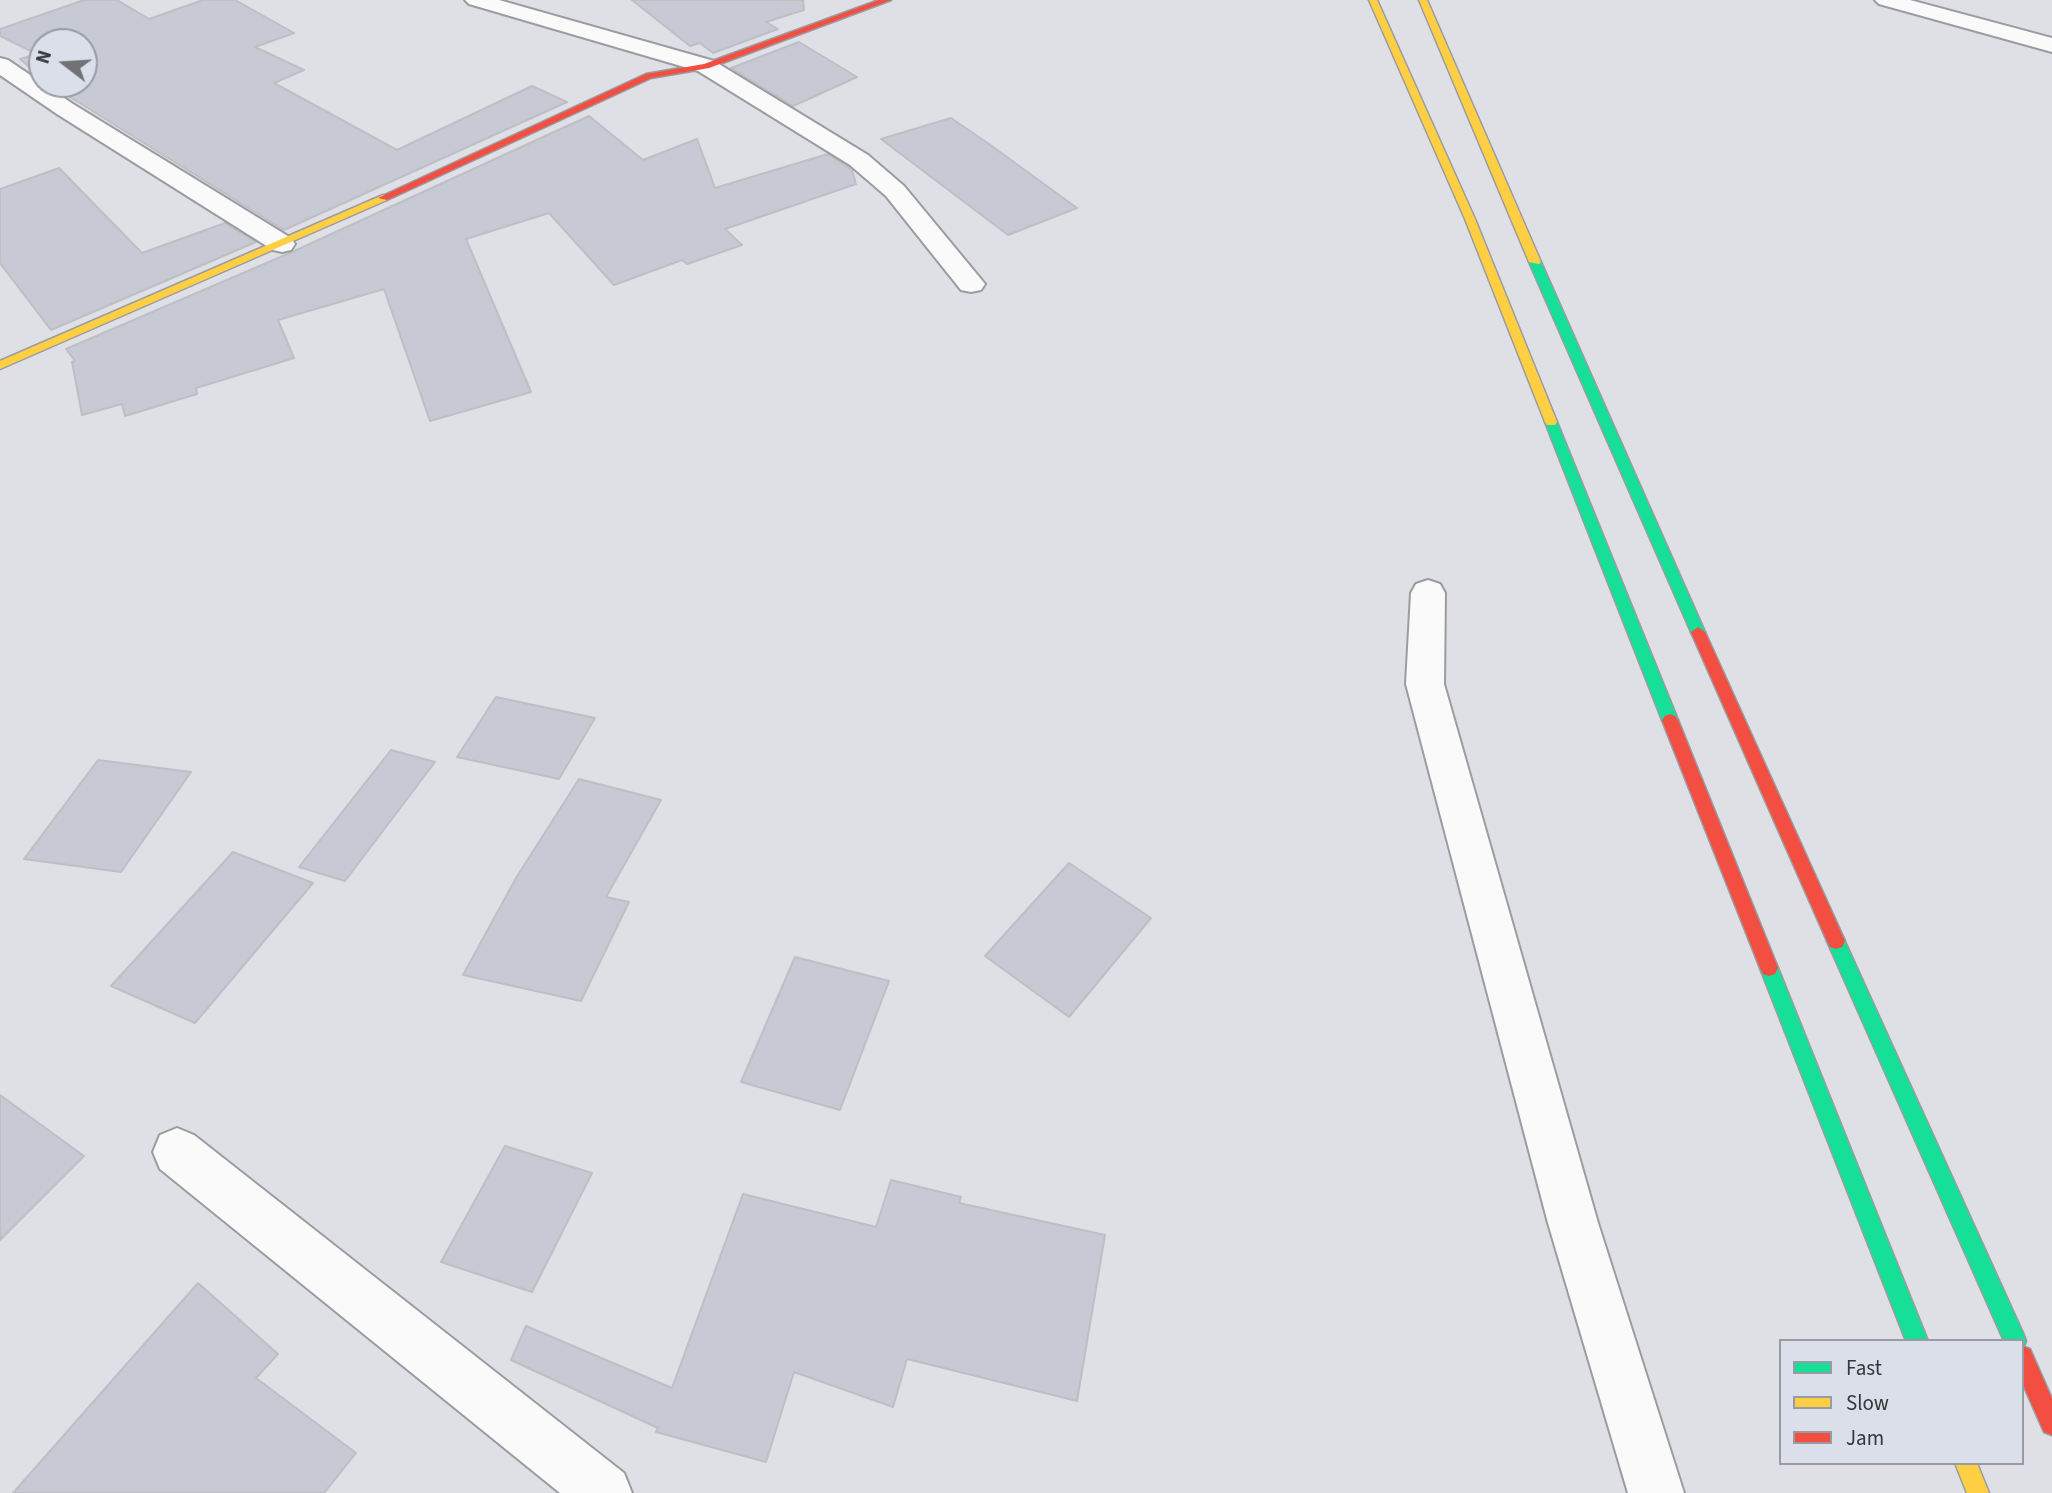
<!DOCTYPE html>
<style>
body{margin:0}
#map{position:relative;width:2052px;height:1493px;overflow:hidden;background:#dee0e6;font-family:"Source Sans 3",sans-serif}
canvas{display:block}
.legend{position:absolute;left:1779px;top:1339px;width:245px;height:126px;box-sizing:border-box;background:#dadfea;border:2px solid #989ba4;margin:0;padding:9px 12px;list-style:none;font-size:21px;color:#34363a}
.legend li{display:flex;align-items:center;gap:14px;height:35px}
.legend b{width:35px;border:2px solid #989ba4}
.north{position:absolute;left:28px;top:28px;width:70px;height:70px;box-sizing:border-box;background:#dadfea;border:2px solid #989ba4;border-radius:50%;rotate:287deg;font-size:19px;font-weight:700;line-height:28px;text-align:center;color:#34363a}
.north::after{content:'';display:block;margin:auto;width:24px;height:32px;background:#707276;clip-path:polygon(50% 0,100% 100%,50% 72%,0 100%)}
</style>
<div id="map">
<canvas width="2052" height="1493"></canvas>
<ul class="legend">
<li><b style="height:9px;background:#16e098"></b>Fast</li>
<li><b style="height:9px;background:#ffcf43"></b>Slow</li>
<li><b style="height:9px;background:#f24e42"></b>Jam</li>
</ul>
<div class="north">N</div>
</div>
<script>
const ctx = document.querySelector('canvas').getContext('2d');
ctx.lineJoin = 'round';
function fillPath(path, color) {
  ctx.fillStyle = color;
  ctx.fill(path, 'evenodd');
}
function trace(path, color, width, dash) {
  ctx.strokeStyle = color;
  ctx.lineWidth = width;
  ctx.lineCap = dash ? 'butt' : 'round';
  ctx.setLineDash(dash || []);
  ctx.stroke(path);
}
const building = new Path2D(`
 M84,0H117L149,19L203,0H235L294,33L255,47L304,70L274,83L397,150L532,86L567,102L284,230L49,84H84V42H42V78L20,59L37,54L0,36V29Z
 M632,0H803L804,10L766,22L778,29L713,53L700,43L690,46Z
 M799,42L857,77L793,106L731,68Z
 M589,116L643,160L697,139L715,188L828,154L852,170L856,184L725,229L742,245L687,264L682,260L614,285L549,213L466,239L531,392L430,421L384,289L278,320L294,358L196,388L197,394L125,416L122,404L82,415L72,362L75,361L66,349L292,252Z
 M951,118L989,144L1077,208L1008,235L881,139Z
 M59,168L142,253L225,223L256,242L51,330L0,263V189Z
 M496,697L595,718L559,779L457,757Z
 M391,750L435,762L345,881L299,867Z
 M98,760L191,772L121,872L24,859Z
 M579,779L661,800L606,897L629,902L581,1001L463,975L516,878Z
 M233,852L313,883L195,1023L111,986Z
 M1069,863L1151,918L1069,1017L985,956Z
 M795,957L889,981L840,1110L741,1082Z
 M0,1095L84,1156L0,1240Z
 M505,1146L592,1173L532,1292L441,1262Z
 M891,1180L961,1197L959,1203L1105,1235L1077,1401L907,1359L893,1407L794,1372L766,1462L656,1432L658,1428L511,1360L526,1326L672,1388L743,1194L876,1227Z
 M198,1283L278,1354L256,1378L356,1453L324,1493H13Z`);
const street = new Path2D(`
 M465,0H499L714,61L868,155L904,186L985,284L981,290L971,292L961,290L886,196L850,165L698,71L469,4Z
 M1875,0H1910L2052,38V52L1879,4Z
 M0,58L8,60L73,104L291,238L295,244L291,250L282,252L273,250L57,114L0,75Z
 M1428,580L1440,584L1445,593L1444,684L1598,1223L1684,1493H1628L1548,1223L1406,684L1411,593L1416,584Z
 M177,1128L194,1135L624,1473L632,1493H560L160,1169L153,1152L160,1135Z`);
const fast = new Path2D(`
 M1531,260L1541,262L1705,632L1703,636H1693L1691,632L1529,262Z
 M1551,418L1557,422L1678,720L1675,724H1665L1662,720L1545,422Z
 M1836,933L1842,935L2023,1333L2026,1341L2023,1349L2022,1341H2004L1827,941L1830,935Z
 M1769,960L1775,962L1778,968L1928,1341H1906L1760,968L1763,962Z`);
const slow = new Path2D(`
 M1369,0H1377L1475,219L1557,422L1555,425H1547L1545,422L1465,219Z
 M1419,0H1427L1541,262L1539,264L1529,262Z
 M383,195L387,196V200L0,369V361Z
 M1955,1463H1977L1989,1493H1967Z`);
const jam = new Path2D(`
 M879,0H891L709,68L651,78L387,200L378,198L646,74L704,64Z
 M1698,627L1705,632L1845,941L1842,947L1836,949L1830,947L1827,941L1691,632Z
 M1670,714L1675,716L1678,720L1778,968L1775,974L1769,976L1763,974L1760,968L1662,720L1665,716Z
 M2022,1346L2030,1349L2052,1399V1435L2044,1432L2022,1382Z`);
fillPath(building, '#c7c9d4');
trace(building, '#bebfc4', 2);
trace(street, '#9b9ca1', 4);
trace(fast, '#9b9ca1', 3);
trace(slow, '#9b9ca1', 3);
trace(jam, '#9b9ca1', 3);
fillPath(street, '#fafafb');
fillPath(fast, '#16e098');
fillPath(slow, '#ffcf43');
fillPath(jam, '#f24e42');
</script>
